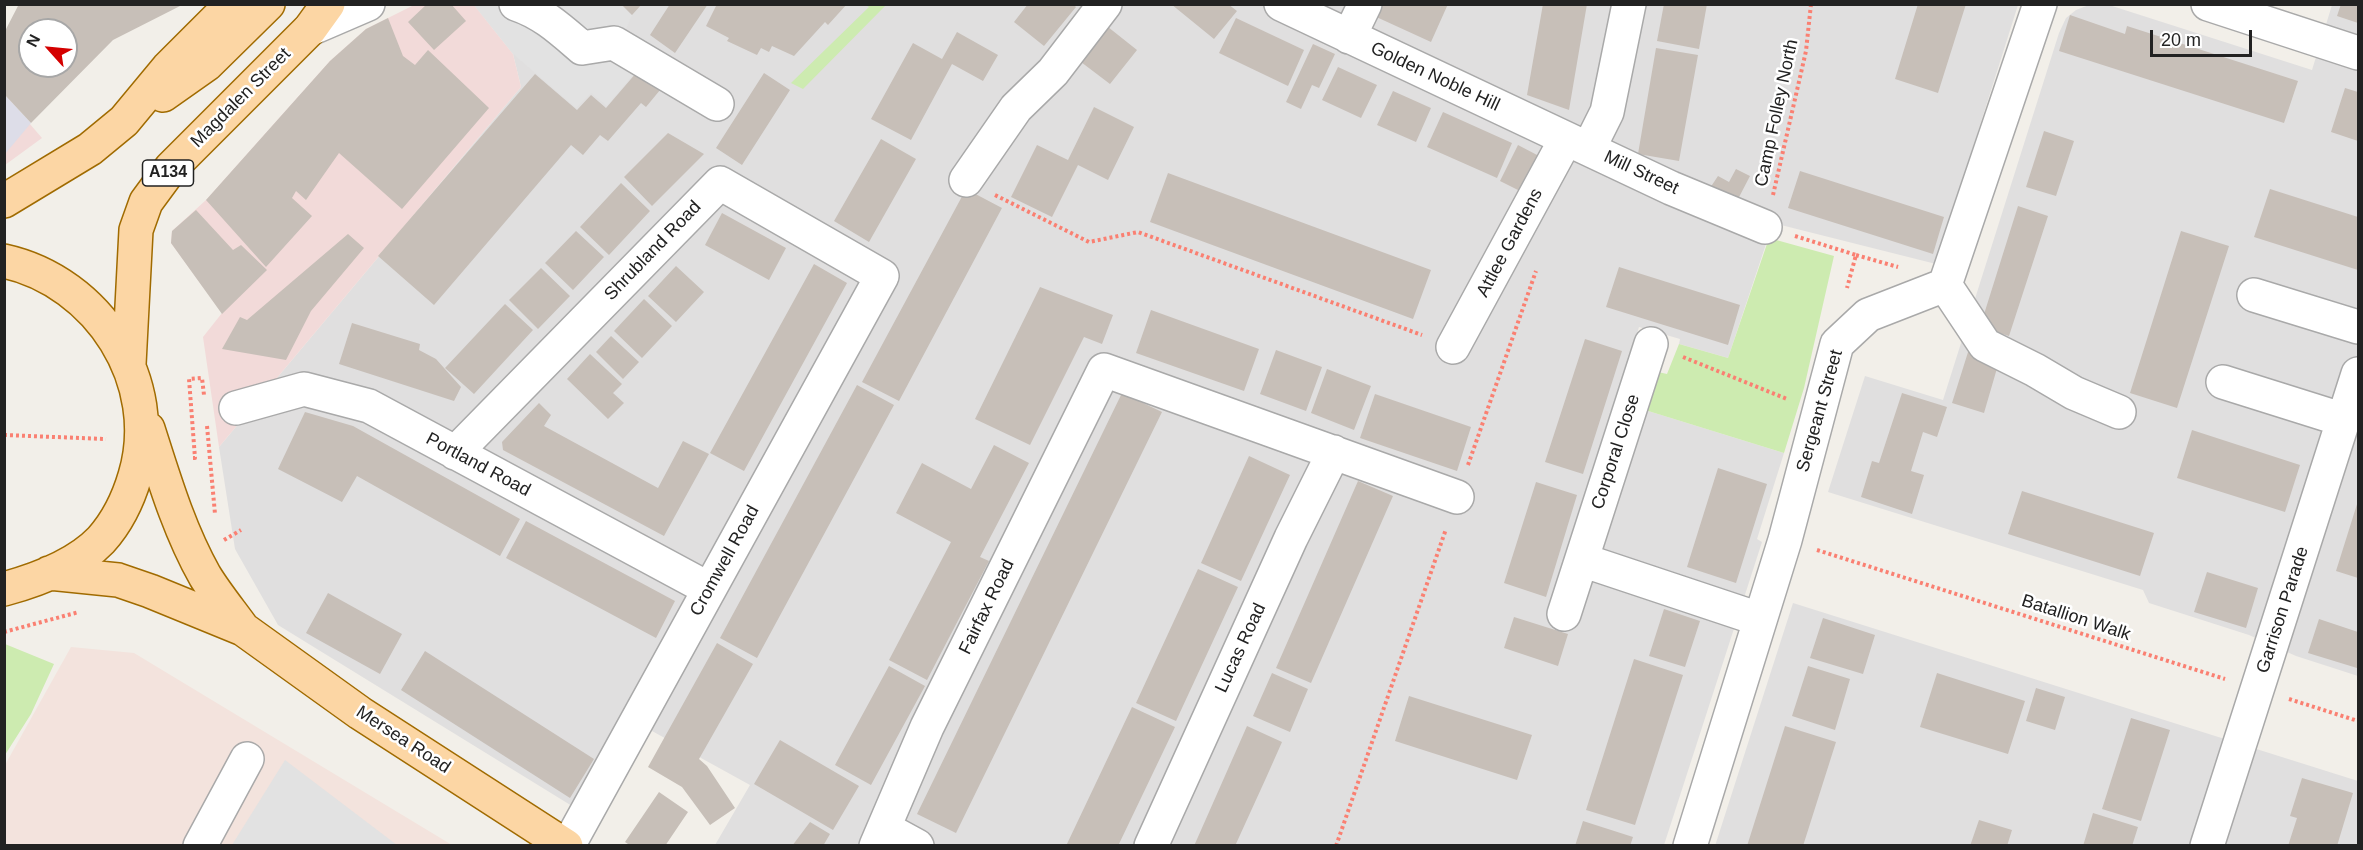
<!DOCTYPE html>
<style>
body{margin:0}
#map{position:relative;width:2363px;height:850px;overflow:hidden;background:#f2efe9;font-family:Helvetica,sans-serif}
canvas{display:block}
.frame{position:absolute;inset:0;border:6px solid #222;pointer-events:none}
.north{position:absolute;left:18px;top:18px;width:60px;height:60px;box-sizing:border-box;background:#fff;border:2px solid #a7a7a7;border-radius:50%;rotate:297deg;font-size:16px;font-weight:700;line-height:24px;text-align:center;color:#222}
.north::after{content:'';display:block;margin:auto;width:21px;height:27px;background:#d40000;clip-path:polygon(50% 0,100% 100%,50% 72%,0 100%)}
.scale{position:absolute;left:2150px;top:30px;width:102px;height:27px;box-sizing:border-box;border:3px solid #222;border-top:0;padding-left:8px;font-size:18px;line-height:21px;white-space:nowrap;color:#222;-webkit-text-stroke:4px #fff;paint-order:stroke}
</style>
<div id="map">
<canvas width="2363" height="850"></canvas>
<div class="frame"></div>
<div class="north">N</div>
<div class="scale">20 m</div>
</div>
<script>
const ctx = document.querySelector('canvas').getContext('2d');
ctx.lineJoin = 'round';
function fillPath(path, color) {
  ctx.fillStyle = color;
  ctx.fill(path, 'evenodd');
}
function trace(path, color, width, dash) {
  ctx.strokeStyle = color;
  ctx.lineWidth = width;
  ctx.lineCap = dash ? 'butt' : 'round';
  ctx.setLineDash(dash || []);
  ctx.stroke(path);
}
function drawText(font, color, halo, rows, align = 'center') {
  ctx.font = font + ' Helvetica,sans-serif';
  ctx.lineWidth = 5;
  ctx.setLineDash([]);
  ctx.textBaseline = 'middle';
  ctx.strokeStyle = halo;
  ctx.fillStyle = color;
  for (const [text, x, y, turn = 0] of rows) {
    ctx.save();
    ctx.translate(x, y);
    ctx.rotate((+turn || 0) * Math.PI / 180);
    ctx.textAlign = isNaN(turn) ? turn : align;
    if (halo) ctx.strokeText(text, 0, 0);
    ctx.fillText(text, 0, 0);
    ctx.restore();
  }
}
const residential = new Path2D(`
 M474,5H2018L1936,264L1773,223L1728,358L1679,344L1680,339L1639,327L1616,401L1784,453L1757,539L1762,542L1664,845H715L750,785L623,715L572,806L278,625L235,549L219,447L521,87L513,54Z
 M2089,5H2109L2312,70L2332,5H2358V676L2296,656L2249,635L2149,603L2143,590L1828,492L1865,376L1943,400L2059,33L2066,18L2076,10Z
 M1793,603L2358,781V845L1715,846Z`);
const commercial = new Path2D(`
 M414,5H474L513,54L521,87L219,447L203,337L222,313L171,243L172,231L206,200L330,61L366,29Z
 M4,94L42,138L5,165H4Z`);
const military = new Path2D(`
 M71,647L134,653L452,845L5,846V765Z`);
const grass = new Path2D(`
 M866,5H886L803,89L791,83L869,7Z
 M1769,238L1834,256L1804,388L1784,453L1645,410L1658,372L1667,374L1679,344L1728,358Z
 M5,644L54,664L31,714L5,755Z`);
const parking = new Path2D(`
 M474,5H621L632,15L617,51L639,68L607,106L591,93L576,108L513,54Z
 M285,760L397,845H232Z`);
const plaza = new Path2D(`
 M4,94L31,123L5,154H4Z`);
const building = new Path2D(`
 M19,4H184L113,40L31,123L4,94V33ZM30,30H66V66H30Z
 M427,4H451L466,21L434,50L408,22Z
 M621,4H642L632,15Z
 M670,4H708L675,53L650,35Z
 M717,4H847L828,25L825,22L794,56L772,46L769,52L761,48L757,55L727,41L729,38L706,26Z
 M1028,4H1073L1076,7L1044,46L1014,22Z
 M1171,4H1228L1237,11L1214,39Z
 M1377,4H1448L1431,42L1372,15Z
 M1543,4H1587L1569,110L1527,95Z
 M1664,4H1707L1699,49L1657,41Z
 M1918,4H1966L1938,93L1895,79Z
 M2341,4H2358V23L2337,16Z
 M2070,15L2125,34L2127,26L2298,81L2284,123L2059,51Z
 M388,18L403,56L415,65L428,50L489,108L402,209L339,153L306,200L296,191L292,198L312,216L266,267L206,200L330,61L366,29Z
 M1236,18L1304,50L1288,86L1219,53Z
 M1108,27L1137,50L1110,84L1081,62Z
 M957,32L998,55L983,81L952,64L911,140L871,119L913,43L942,59Z
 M1313,44L1335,54L1319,88L1312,85L1301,109L1286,102Z
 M1656,48L1698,55L1679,161L1638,154Z
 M643,65L665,84L646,107L641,103L608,141L600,135L583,155L571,145L434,305L378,256L535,74L577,110L591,95L606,108Z
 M1338,67L1377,85L1361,118L1322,100Z
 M764,73L790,90L742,165L716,148Z
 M2345,88L2358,92V141L2331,132Z
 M1393,91L1431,108L1416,142L1377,125Z
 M1094,107L1134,127L1108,180L1078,165L1052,217L1011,197L1037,145L1068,160Z
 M1443,112L1512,143L1497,178L1427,147Z
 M2044,131L2074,141L2056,196L2026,187Z
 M668,133L704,154L652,206L624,177Z
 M881,139L916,159L869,242L834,221Z
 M1518,145L1539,156L1522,192L1500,181Z
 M1736,169L1750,176L1737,201L1710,188L1718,176L1729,182Z
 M1800,171L1944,217L1933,254L1788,208Z
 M1168,173L1431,270L1413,319L1150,222Z
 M621,183L650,211L609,255L580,227Z
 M966,189L1002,208L899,401L862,382Z
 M2270,189L2358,217V270L2254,237Z
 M2018,206L2048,216L2009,336L1980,327Z
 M196,210L233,250L241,245L267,270L222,314L171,243L172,231Z
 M722,213L786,248L769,280L705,245Z
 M576,231L604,257L573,290L545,263Z
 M2181,231L2229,246L2177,408L2130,393Z
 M348,234L364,248L311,311L286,360L222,349L240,317L247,320Z
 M814,264L847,283L744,471L710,453Z
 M676,266L704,292L676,322L648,296Z
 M1619,267L1740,305L1728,345L1606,307Z
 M541,268L570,296L538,329L509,300Z
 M1040,287L1113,315L1102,344L1084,337L1030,445L975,419Z
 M644,299L672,326L642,358L614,331Z
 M505,304L533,330L474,394L445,368Z
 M1151,310L1259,349L1244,391L1136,353Z
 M352,323L420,344L419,350L436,359L461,387L454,401L339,364Z
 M611,336L639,362L623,379L596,352Z
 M1585,339L1622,351L1583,474L1545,462Z
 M1969,349L2000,358L1984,413L1952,403Z
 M1276,350L1322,367L1306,411L1260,394Z
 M590,354L622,384L613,393L624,403L608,419L567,379Z
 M1327,369L1371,386L1354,430L1311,413Z
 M857,385L894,405L757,658L720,638Z
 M1122,393L1162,412L956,833L917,814Z
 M1902,393L1947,407L1937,437L1923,432L1911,471L1924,475L1912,514L1861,497L1872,461L1879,463Z
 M1375,394L1471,427L1457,471L1360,438Z
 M539,403L551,415L544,426L658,488L683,441L709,454L664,536L503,450L502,442Z
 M305,412L353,426L520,519L500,556L357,476L342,502L278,469Z
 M2192,430L2300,465L2285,512L2177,478Z
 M994,445L1029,463L980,557L989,561L927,680L889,660L951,542L896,513L922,463L971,489Z
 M1249,456L1290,475L1241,581L1201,563Z
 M1718,468L1767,484L1736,583L1687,567Z
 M1358,481L1393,496L1311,683L1276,668Z
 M1536,482L1577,495L1546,597L1504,583Z
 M2022,491L2154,533L2140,576L2008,534Z
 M2358,501V578L2336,571Z
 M526,521L675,601L656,638L506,558Z
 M1198,569L1238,587L1176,721L1136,703Z
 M2207,572L2258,588L2246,628L2194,612Z
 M328,593L402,634L380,674L306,633Z
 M1664,609L1700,621L1685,667L1649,656Z
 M1514,617L1568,634L1558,666L1504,648Z
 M1823,618L1875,635L1863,674L1810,658Z
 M2319,619L2358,632L2357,668L2308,653Z
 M717,643L753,664L699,759L707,766L735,808L710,825L682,787L648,767Z
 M425,651L594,759L570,798L401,690Z
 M1634,659L1683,675L1635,825L1586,810Z
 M889,666L925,686L871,785L835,765Z
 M1808,666L1850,679L1835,730L1792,716Z
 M1272,673L1308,689L1290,732L1253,716Z
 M1937,673L2025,701L2008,754L1920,727Z
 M2036,688L2065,697L2055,730L2026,721Z
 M1409,696L1532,735L1517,780L1395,741Z
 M1132,707L1175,727L1118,846H1066Z
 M2131,718L2170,730L2141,821L2102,809Z
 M1247,726L1282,742L1266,778L1235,846H1194Z
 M1785,726L1836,742L1803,846H1747Z
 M780,740L859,786L833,830L754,784Z
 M2302,778L2353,793L2337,846H2288L2297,818L2290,816Z
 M659,792L688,812L665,846H631L625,842Z
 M2093,813L2138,827L2132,846H2083Z
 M1979,820L2012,830L2007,846H1970Z
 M1583,821L1633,837L1630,846H1575Z
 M810,822L830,834L823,846H792Z`);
const path = new Path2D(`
 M995,195L1089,242L1138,232L1422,335
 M1773,195L1806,51L1811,4
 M1795,236L1856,255L1847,288
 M1856,255L1898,267
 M1683,357L1787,399
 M207,426L215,514
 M4,435L106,439
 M193,458H195L189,379L202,378L204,395
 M1468,465L1536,271
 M224,540L241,530
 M1817,550L2225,679
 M4,632L79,612
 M2289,699L2358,721
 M1336,846L1446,529`);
const minor = new Path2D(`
 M516,4C543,13 561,30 582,48L614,43L717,104
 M1281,4L1671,188L1765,227
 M2208,4L2358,53
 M310,29L368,4
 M1349,37L1365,4
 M1589,148L1607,112L1629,4
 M966,180L1016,108L1053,72L1105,4
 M1945,285L1985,345L2035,370L2074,393L2119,412
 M2254,295L2358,327
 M1453,347L1566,139
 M2223,382L2344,420
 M236,408L304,389L369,406L709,589
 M455,453L720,183L882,276L568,846
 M1582,560L1759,619
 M1564,614L1651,344
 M884,828L917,846
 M200,846L247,759
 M876,846L927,727L1104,370L1457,497
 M1151,846L1291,538L1334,452
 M1690,846L1785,540L1837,344L1868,315L1945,285L2040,4
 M2207,846L2358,374`);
const major = new Path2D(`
 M163,95L207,64L268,4
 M4,201L90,149L124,121L168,68L232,4
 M4,261C99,282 163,382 135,476C128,500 118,521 101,540C77,565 37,580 4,589
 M129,364L136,230L146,202L171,168L310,29L328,4
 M148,429C164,479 179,530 205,576C216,594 230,611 243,629
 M49,573L118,580L150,591L243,629L360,713L566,846`);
const shields = [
 [168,173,51]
];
const shieldNames = [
 ["A134",168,173]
];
const streetNames = [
 ["Golden Noble Hill",1435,77,25],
 ["Magdalen Street",241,98,-45],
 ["Camp Folley North",1777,113,-78],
 ["Mill Street",1641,173,25],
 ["Attlee Gardens",1510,243,-62],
 ["Shrubland Road",653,251,-46],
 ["Sergeant Street",1820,411,-74],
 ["Corporal Close",1616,452,-72],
 ["Portland Road",478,465,28],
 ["Cromwell Road",725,561,-61],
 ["Fairfax Road",987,607,-64],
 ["Garrison Parade",2283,610,-72],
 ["Batallion Walk",2076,618,18],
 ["Lucas Road",1241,648,-65],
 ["Mersea Road",403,740,33]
];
fillPath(residential, '#e0dfdf');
fillPath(commercial, '#f2dad9');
fillPath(military, '#f3e3dd');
fillPath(grass, '#cdebb0');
fillPath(parking, '#e2e2e2');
fillPath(plaza, '#dddde8');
fillPath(building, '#c7bfb8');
trace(minor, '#a9a9a9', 36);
trace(major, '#a06b00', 36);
trace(path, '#fa8072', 4, [3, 3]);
trace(minor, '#fff', 33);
trace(major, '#fcd6a4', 33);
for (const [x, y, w] of shields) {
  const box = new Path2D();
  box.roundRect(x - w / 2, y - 13, w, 26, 4.5);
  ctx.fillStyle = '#fff';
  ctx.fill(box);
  trace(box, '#222', 1.5);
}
drawText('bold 16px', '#222', null, shieldNames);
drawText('18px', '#222', '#fff', streetNames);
</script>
